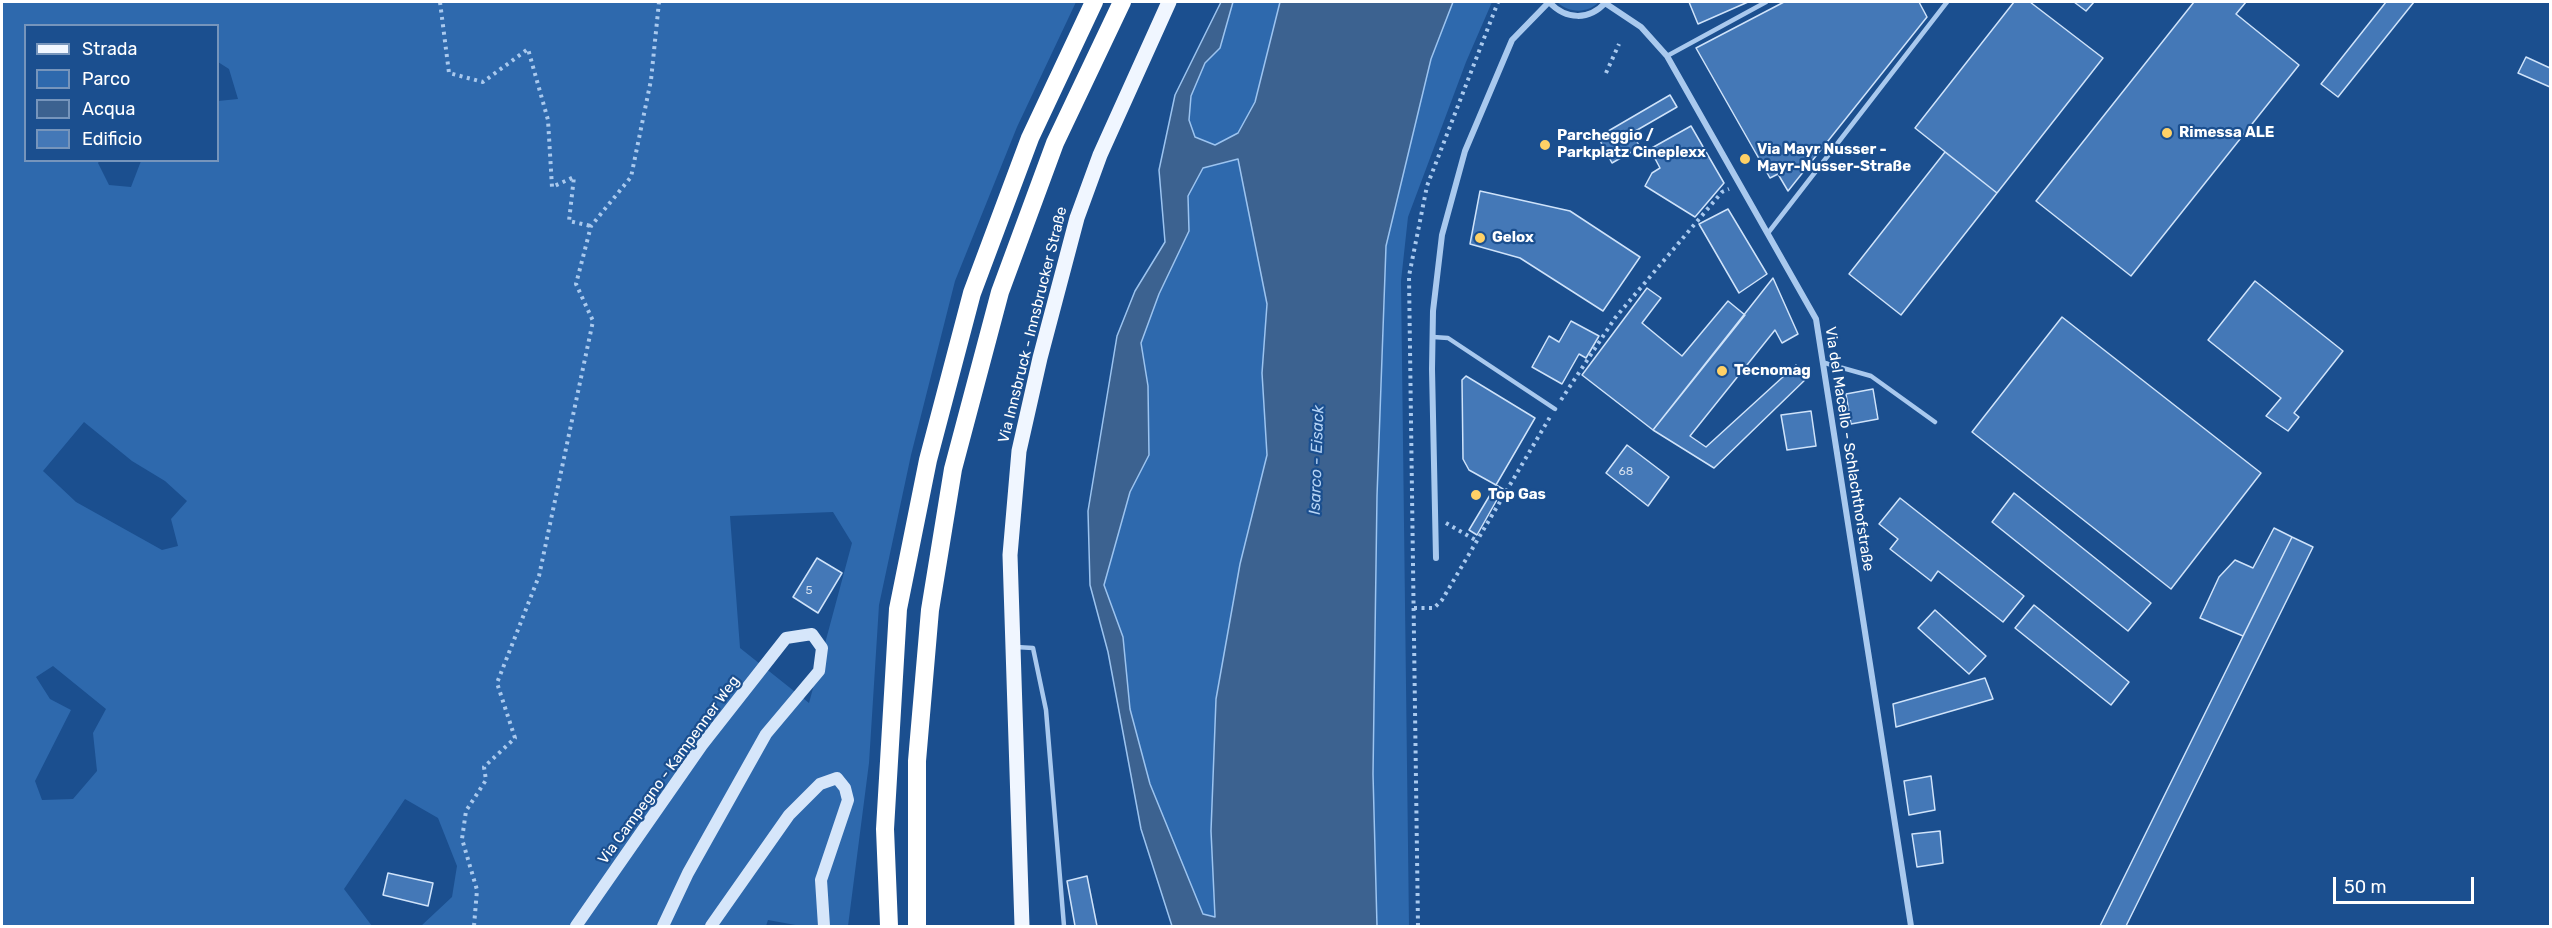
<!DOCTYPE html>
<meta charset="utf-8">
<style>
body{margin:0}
#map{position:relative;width:2552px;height:928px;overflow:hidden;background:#1b4f8f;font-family:Rubik,sans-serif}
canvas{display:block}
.frame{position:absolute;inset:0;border:3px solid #fff;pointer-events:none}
.legend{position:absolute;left:24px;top:24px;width:195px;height:138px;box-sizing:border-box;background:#1b4f8f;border:2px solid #7695bc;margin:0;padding:8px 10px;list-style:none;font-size:18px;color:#fff}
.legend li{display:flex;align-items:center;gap:12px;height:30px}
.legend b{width:30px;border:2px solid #7695bc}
.scale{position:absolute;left:2333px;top:877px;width:141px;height:27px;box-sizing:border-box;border:3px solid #fff;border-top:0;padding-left:8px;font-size:18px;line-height:21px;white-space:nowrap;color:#fff;-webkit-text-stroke:4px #1b4f8f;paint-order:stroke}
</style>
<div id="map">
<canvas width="2552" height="928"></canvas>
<div class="frame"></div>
<ul class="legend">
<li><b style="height:8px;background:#f0f6ff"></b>Strada</li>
<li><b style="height:16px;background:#2e69ad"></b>Parco</li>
<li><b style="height:16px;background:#3c6290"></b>Acqua</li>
<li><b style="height:16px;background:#4478b7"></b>Edificio</li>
</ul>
<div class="scale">50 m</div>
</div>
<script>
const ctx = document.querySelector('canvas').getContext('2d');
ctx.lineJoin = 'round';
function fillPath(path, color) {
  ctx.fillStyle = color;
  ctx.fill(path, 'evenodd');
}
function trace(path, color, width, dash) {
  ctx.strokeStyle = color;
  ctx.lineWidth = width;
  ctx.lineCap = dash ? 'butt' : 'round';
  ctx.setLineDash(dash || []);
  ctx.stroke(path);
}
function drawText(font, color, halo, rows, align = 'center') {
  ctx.font = font + ' Rubik,sans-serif';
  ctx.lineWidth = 4.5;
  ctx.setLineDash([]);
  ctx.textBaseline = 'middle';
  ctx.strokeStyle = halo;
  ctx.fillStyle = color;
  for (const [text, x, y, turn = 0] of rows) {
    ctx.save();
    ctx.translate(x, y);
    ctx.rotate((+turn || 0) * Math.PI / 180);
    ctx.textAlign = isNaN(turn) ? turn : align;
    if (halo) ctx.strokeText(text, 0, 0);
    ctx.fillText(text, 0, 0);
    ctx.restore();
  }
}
const green = new Path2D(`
 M2,2H1076L1017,127L955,281L911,455L879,605L869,763L848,926H801L768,920L766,926H421L452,897L457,866L438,818L405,799L344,889L372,926H2ZM26,26H218V62L229,69L238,99L218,101V160L141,161L131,187L109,185L98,163L100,160H26ZM84,422L132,461L165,481L187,501L171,519L178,546L162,550L76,502L43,471ZM833,512L852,543L809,703L740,648L730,516ZM53,666L106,709L93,733L97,771L73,799L42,800L35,781L71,710L50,699L36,677Z
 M1233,2L1280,3L1255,102L1238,133L1215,145L1195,137L1189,120L1191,96L1205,63L1220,48Z
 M1453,2H1492L1466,62L1408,217L1401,281L1409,926H1377L1373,774L1377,496L1386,246L1431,59Z
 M1557,2H1599C1587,14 1569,13 1557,2Z
 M1238,159L1267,304L1262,374L1267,455L1240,564L1216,699L1211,831L1215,918L1203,914L1150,784L1130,709L1123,637L1104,585L1130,492L1149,455L1148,386L1141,343L1159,294L1189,231L1188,196L1203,168Z`);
const water = new Path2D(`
 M1221,2H1233L1220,48L1205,63L1191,96L1189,120L1195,137L1215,145L1238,133L1255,102L1280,2H1453L1431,59L1386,246L1377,496L1373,774L1377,926H1172L1141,829L1108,652L1090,585L1088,511L1117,336L1135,291L1165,242L1159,170L1175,95ZM1238,159L1267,304L1262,373L1267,455L1240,564L1216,699L1211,831L1215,917L1203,914L1150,784L1130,709L1123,637L1104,585L1130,492L1149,455L1148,386L1141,343L1159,294L1189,231L1188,196L1203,168Z`);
const building = new Path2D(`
 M1689,2H1748L1698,24Z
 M1784,2H1919L1927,17L1788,191L1778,174L1770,178L1696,48Z
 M2014,2H2030L2103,58L1997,193L1915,128Z
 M2074,2H2094L2086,11Z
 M2194,2H2246L2236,14L2299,65L2131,276L2036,201Z
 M2386,2H2414L2338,97L2321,84Z
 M2526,57L2550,68V87L2518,73Z
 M1670,95L1677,107L1632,133L1640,147L1612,163L1598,137Z
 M1691,126L1724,183L1695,217L1645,186L1652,173L1660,168L1650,149Z
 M1945,152L1997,193L1901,315L1849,274Z
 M1480,191L1570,211L1640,257L1603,311L1520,258L1470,244Z
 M1728,209L1767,274L1739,293L1699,224Z
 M1773,278L1798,334L1782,343L1775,330L1690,436L1706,447L1796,365L1809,376L1714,468L1653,430Z
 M2255,281L2343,351L2294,413L2299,417L2288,431L2266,416L2281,398L2208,340Z
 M1647,288L1661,298L1642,323L1682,356L1728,301L1745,315L1653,430L1582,375Z
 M2062,317L2261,473L2171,589L1972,432Z
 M1571,321L1599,336L1586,358L1579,354L1562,384L1532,367L1549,336L1559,342Z
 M1466,376L1535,418L1496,485L1469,470L1463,459L1462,380Z
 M1873,389L1878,419L1851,424L1846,394Z
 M1811,411L1816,446L1787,450L1781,415Z
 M1627,445L1669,477L1648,506L1606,473Z
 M1496,485L1503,489L1477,535L1469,530Z
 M2014,493L2151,603L2128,631L1992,522Z
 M1900,498L2024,596L2003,622L1938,571L1931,581L1890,549L1898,539L1879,524Z
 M2274,528L2292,537L2243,636L2200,618L2219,577L2235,560L2253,568Z
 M2292,537L2313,547L2126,926H2100Z
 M817,558L842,573L818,613L793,597Z
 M2034,605L2129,682L2111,705L2015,628Z
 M1935,610L1986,656L1969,674L1918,628Z
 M1985,678L1993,699L1896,727L1893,704Z
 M1931,776L1935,810L1909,815L1904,781Z
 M1940,831L1943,863L1917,867L1912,834Z
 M388,873L433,883L428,906L383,895Z
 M1087,876L1097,926H1075L1067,881Z`);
const path = new Path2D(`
 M440,2L449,73L483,82L528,49L548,120L552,187L574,177L569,221L591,226
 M1606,73L1619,44
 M1561,400L1615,318L1722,192L1729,189
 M1446,523L1477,541
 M1414,608H1434L1442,600L1550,417
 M474,926L477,890L462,839L466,811L486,780L484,767L515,738L497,683L539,576L593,321L576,284L591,226L631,177L651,80L659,2
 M1418,926L1409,276L1427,186L1498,2`);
const lane = new Path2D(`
 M1667,56L1766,2
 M1768,233L1947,2
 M1433,337L1448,338L1555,409
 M1825,363L1871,376L1935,422
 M1016,647L1033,648L1046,710L1064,926`);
const street = new Path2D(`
 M1549,2C1566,20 1589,21 1606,2
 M1605,3L1641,27L1667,56L1816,319L1911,926
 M1436,558L1432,369L1433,311L1442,235L1465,151L1512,40L1549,2`);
const secondary = new Path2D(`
 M576,926L702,745L786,638L812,634L822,648L819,671L766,734L688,873L663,926
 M711,926L789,815L820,784L837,778L845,788L848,800L821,880L824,926`);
const primary = new Path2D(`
 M1022,926L1010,555L1019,451L1040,358L1077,218L1100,155L1169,2`);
const highway = new Path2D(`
 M889,926L885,829L898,609L928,460L972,293L1030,138L1094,2
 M917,926V761L930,610L953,469L1000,292L1055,143L1122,2`);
const markers = [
 [2167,133,6,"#ffd166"],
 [1545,145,6,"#ffd166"],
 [1745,159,6,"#ffd166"],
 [1480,238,6,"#ffd166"],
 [1722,371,6,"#ffd166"],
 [1476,495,6,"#ffd166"]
];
const numberNames = [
 ["68",1626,472],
 ["5",809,591]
];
const poiNames = [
 ["Rimessa ALE",2179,133],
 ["Parcheggio /",1557,136],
 ["Parkplatz Cineplexx",1557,153],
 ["Via Mayr Nusser -",1757,150],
 ["Mayr-Nusser-Straße",1757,167],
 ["Gelox",1492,238],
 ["Tecnomag",1734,371],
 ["Top Gas",1488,495]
];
const streetNames = [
 ["Via Innsbruck - Innsbrucker Straße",1033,325,-76],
 ["Via del Macello - Schlachthofstraße",1849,449,81],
 ["Via Campegno - Kampenner Weg",669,770,-54]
];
const waterNames = [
 ["Isarco - Eisack",1317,460,-88]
];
fillPath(green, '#2e69ad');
fillPath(water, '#3c6290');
trace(water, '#9cc4f0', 1.5);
fillPath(building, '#4478b7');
trace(building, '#cfe3fa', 1.5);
trace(path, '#a9c9ee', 4, [3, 4.5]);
trace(lane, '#a9c9ee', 4.5);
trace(street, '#a9c9ee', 6);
trace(secondary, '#d6e6fa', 12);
trace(primary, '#f0f6ff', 15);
trace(highway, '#fff', 18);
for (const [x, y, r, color] of markers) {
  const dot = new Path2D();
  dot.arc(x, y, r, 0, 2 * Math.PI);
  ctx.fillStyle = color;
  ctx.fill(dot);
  trace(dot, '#1b4f8f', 2);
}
drawText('12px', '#d0dded', null, numberNames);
drawText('bold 15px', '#fff', '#1b4f8f', poiNames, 'left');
drawText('15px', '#fff', '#1b4f8f', streetNames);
drawText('italic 16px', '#b5d3f5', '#1b4f8f', waterNames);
</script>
